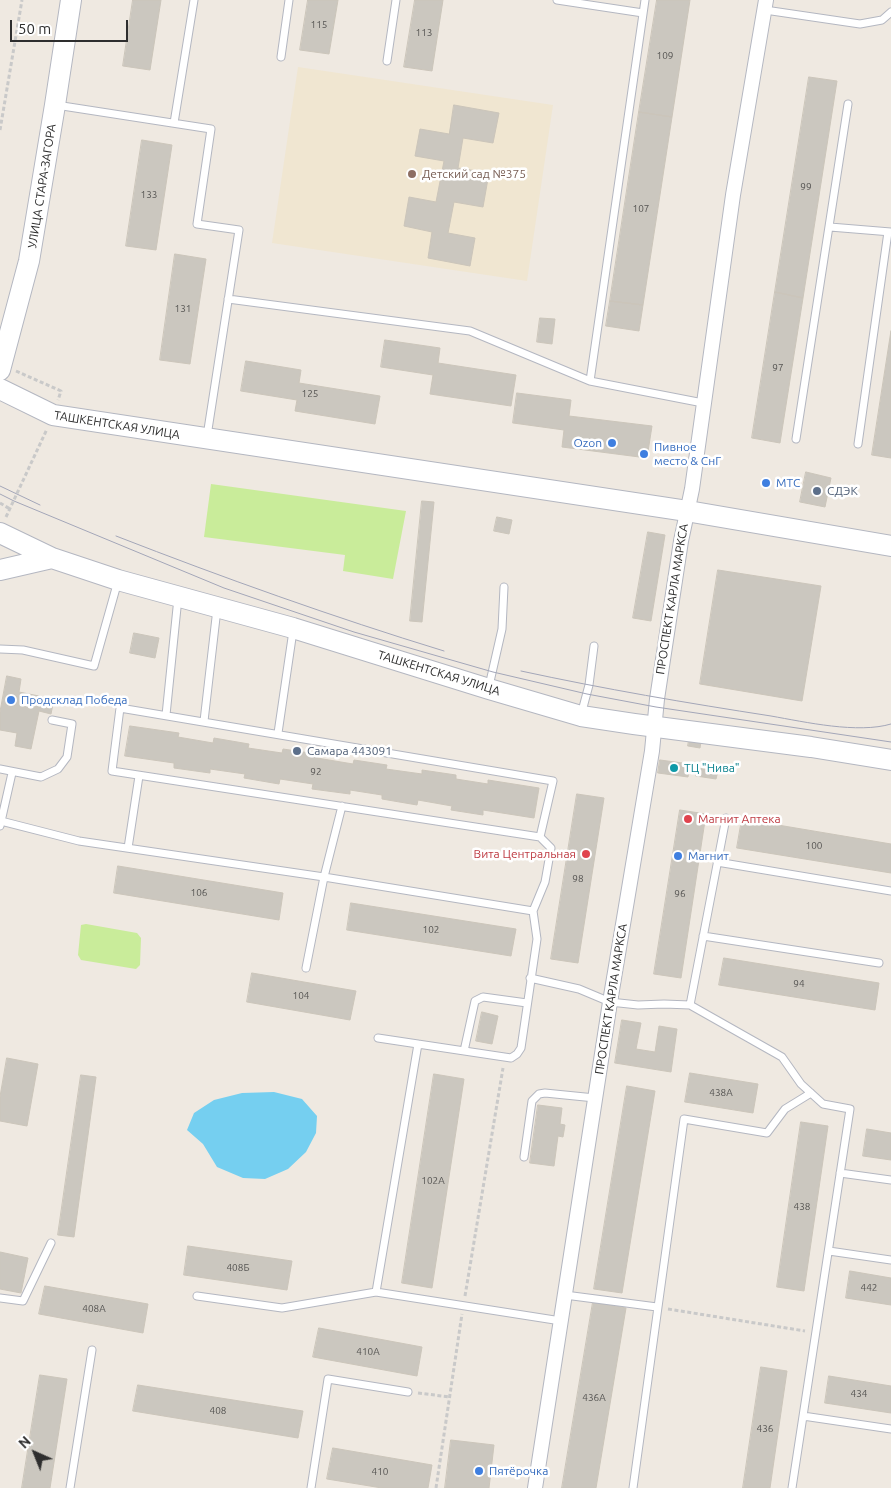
<!DOCTYPE html>
<meta charset="utf-8">
<style>
body{margin:0}
#map{position:relative;width:891px;height:1488px;overflow:hidden;background:#efe9e1;font-family:Ubuntu,sans-serif}
canvas{display:block}
.north{position:absolute;left:10px;top:1428px;width:50px;height:50px;-webkit-text-stroke:4px #fff;paint-order:stroke;rotate:316deg;font-size:14px;font-weight:700;line-height:20px;text-align:center;color:#2e2e2e}
.north::after{content:'';display:block;margin:auto;width:18px;height:22px;background:#2e2e2e;clip-path:polygon(50% 0,100% 100%,50% 72%,0 100%)}
.scale{position:absolute;left:10px;top:20px;width:118px;height:22px;box-sizing:border-box;border:2px solid #2e2e2e;border-top:0;padding-left:6px;font-size:15px;line-height:18px;white-space:nowrap;color:#2e2e2e;-webkit-text-stroke:4px #fff;paint-order:stroke}
</style>
<div id="map">
<canvas width="891" height="1488"></canvas>
<div class="north">N</div>
<div class="scale">50 m</div>
</div>
<script>
const ctx = document.querySelector('canvas').getContext('2d');
ctx.lineJoin = 'round';
function fillPath(path, color) {
  ctx.fillStyle = color;
  ctx.fill(path, 'evenodd');
}
function trace(path, color, width, dash) {
  ctx.strokeStyle = color;
  ctx.lineWidth = width;
  ctx.lineCap = dash ? 'butt' : 'round';
  ctx.setLineDash(dash || []);
  ctx.stroke(path);
}
function drawText(font, color, halo, rows, align = 'center') {
  ctx.font = font + ' Ubuntu,sans-serif';
  ctx.lineWidth = 5;
  ctx.setLineDash([]);
  ctx.textBaseline = 'middle';
  ctx.strokeStyle = halo;
  ctx.fillStyle = color;
  for (const [text, x, y, turn = 0] of rows) {
    ctx.save();
    ctx.translate(x, y);
    ctx.rotate((+turn || 0) * Math.PI / 180);
    ctx.textAlign = isNaN(turn) ? turn : align;
    if (halo) ctx.strokeText(text, 0, 0);
    ctx.fillText(text, 0, 0);
    ctx.restore();
  }
}
const education = new Path2D(`
 M298,67L553,105L527,281L272,243Z`);
const pitch = new Path2D(`
 M211,484L406,511L393,579L343,571L345,555L204,537Z
 M86,924L137,933L141,938L140,965L136,969L81,960L78,955L81,925Z`);
const water = new Path2D(`
 M274,1092L302,1099L317,1116L316,1133L306,1152L288,1169L265,1179L243,1178L217,1167L203,1144L187,1130L194,1113L214,1100L242,1093Z`);
const building = new Path2D(`
 M133,0H161L150,70L123,66Z
 M308,0H338L329,54L300,50Z
 M415,0H443L432,71L404,67Z
 M657,0H690L672,117L639,112Z
 M809,77L837,81L803,298L775,292Z
 M454,105L499,113L493,143L463,138L458,168L489,173L483,207L454,202L448,233L475,238L470,266L428,258L432,232L404,226L409,197L436,202L444,161L415,156L420,129L449,134Z
 M639,112L672,117L643,305L610,301Z
 M142,140L172,145L156,250L126,246Z
 M175,254L206,259L190,364L160,360Z
 M775,292L803,298L780,443L752,438Z
 M610,301L643,305L639,331L606,326Z
 M540,318L555,319L552,344L537,342Z
 M891,331V458L872,455Z
 M385,340L440,348L438,363L516,375L511,406L430,394L433,375L381,367Z
 M246,361L301,370L299,383L380,396L375,424L295,411L297,400L241,391Z
 M517,393L571,400L569,416L652,426L647,458L562,447L564,430L513,423Z
 M806,472L831,478L825,507L800,502Z
 M422,501L434,502L422,622L410,621Z
 M497,517L512,520L509,534L494,531Z
 M648,532L665,535L651,621L633,618Z
 M718,570L821,586L802,701L700,684Z
 M134,633L159,638L155,658L130,653Z
 M7,676L21,679L19,692L54,699L51,714L39,711L31,749L15,746L17,733L0,730V712Z
 M130,726L179,733L178,737L213,743L214,738L249,744L248,748L282,753L283,749L317,754V758L353,764L354,760L387,765L386,769L422,774V770L456,775V779L488,784V780L539,788L534,818L483,810V815L451,810L452,806L418,800L417,805L382,799V795L350,790V794L312,789L313,784L280,779L279,784L244,778L245,774L210,769V773L174,768V763L125,756Z
 M689,740L701,742L700,748L688,746Z
 M660,760L690,764L688,777L658,773Z
 M697,768L718,771L716,779L696,776Z
 M577,794L604,798L578,963L551,959Z
 M680,810L706,814L681,978L654,974Z
 M742,819L891,844V873L737,848Z
 M118,866L283,893L279,920L114,893Z
 M351,903L516,929L511,956L347,930Z
 M724,958L879,983L875,1010L719,985Z
 M252,973L356,991L350,1020L247,1002Z
 M482,1012L498,1016L492,1044L476,1041Z
 M622,1020L641,1023L636,1049L655,1052L659,1026L677,1029L671,1072L615,1063Z
 M7,1058L38,1064L27,1126L0,1121V1097Z
 M690,1073L758,1084L753,1113L685,1102Z
 M434,1074L464,1079L432,1288L402,1283Z
 M81,1075L96,1077L74,1237L58,1235Z
 M627,1086L655,1091L622,1293L594,1289Z
 M538,1105L562,1108L560,1124L565,1125L563,1137L558,1136L554,1166L530,1163Z
 M801,1122L828,1126L804,1291L777,1287Z
 M867,1129L891,1133V1160L863,1156Z
 M188,1246L292,1261L287,1290L184,1275Z
 M0,1252L28,1258L21,1293L0,1289Z
 M850,1271L891,1278V1305L846,1298Z
 M45,1286L148,1304L143,1333L39,1314Z
 M593,1302L626,1308L596,1488H562Z
 M319,1328L422,1347L417,1376L313,1357Z
 M761,1367L787,1371L770,1488H743Z
 M40,1375L67,1379L50,1488H22Z
 M829,1376L891,1386V1413L825,1403Z
 M138,1385L303,1411L298,1438L133,1411Z
 M451,1440L494,1445L489,1488H445Z
 M333,1448L432,1465L428,1488H382L327,1479Z`);
const path = new Path2D(`
 M0,130L22,0
 M16,371L61,391L58,400
 M0,503L10,509
 M6,517L47,429
 M465,1296L503,1068
 M668,1309L805,1331
 M418,1393L450,1397
 M436,1488L462,1314`);
const lane = new Path2D(`
 M557,0L643,13
 M765,10L860,24L882,20L891,12
 M281,57L289,0
 M387,61L396,0
 M56,105L211,129L197,224L239,230L207,436
 M174,123L194,0
 M830,227L891,232
 M228,299L470,331L590,381L703,403
 M590,381L645,0
 M796,439L848,104
 M858,444L888,232
 M0,649L23,650L94,666L118,581
 M489,686L502,629L504,587
 M166,715L178,598
 M581,715L589,685L594,646
 M204,721L217,609
 M278,733L293,631
 M0,769L41,777L58,769L67,757L72,724L52,720
 M1,821L79,841L324,877L533,911
 M0,826L12,773
 M128,848L139,776
 M717,862L891,891
 M703,936L879,963
 M306,968L324,877L342,806
 M530,978L579,989L610,1002L638,1005L664,1004L690,1005L782,1057L801,1084L823,1104L850,1109L792,1488
 M690,1005L726,818
 M378,1038L511,1058L517,1054L521,1048L537,939L533,911L545,882L551,848L540,837L112,771L120,708L553,781L540,837
 M464,1051L475,1001L483,997L527,1003
 M524,1157L532,1101L539,1094L545,1093L595,1098
 M840,1173L891,1180
 M829,1251L891,1260
 M376,1292L418,1044
 M565,1295L657,1307
 M197,1296L282,1308L376,1292L561,1321
 M0,1298L23,1301L51,1243
 M803,1416L891,1429
 M70,1488L92,1350
 M311,1488L328,1379L408,1392
 M633,1488L684,1119L767,1133L785,1109L811,1093`);
const street = new Path2D(`
 M535,1488L610,1002L652,751L657,699L681,541L692,489L733,195L766,0`);
const secondary = new Path2D(`
 M0,370L29,261L55,105L71,0
 M0,389L53,415L687,511L891,546
 M0,533L52,558L118,580L293,628L489,689L581,716L634,724L811,747L891,760
 M0,570L52,558`);
const tram = new Path2D(`
 M0,486L40,505
 M0,494L14,501L224,588L354,632L493,672L587,694L656,707L891,742
 M116,536C224,578 333,617 444,651
 M521,671C604,689 687,703 771,716C805,722 858,734 891,724`);
const markers = [
 [412,174,5,"#8d6e63"],
 [612,443,5,"#3f7fe0"],
 [644,454,5,"#3f7fe0"],
 [766,483,5,"#3f7fe0"],
 [817,491,5,"#5c6f8a"],
 [11,700,5,"#3f7fe0"],
 [297,751,5,"#5c6f8a"],
 [674,768,5,"#0f9aa8"],
 [688,819,5,"#e0444e"],
 [586,854,5,"#e0444e"],
 [678,856,5,"#3f7fe0"],
 [479,1471,5,"#3f7fe0"]
];
const numberNames = [
 ["115",319,25],
 ["113",424,33],
 ["109",665,56],
 ["99",806,187],
 ["133",149,195],
 ["107",641,209],
 ["131",183,309],
 ["97",778,368],
 ["125",310,394],
 ["92",316,772],
 ["100",814,846],
 ["98",578,879],
 ["106",199,893],
 ["96",680,894],
 ["102",431,930],
 ["94",799,984],
 ["104",301,996],
 ["438А",721,1093],
 ["102А",433,1181],
 ["438",802,1207],
 ["408Б",238,1268],
 ["442",869,1288],
 ["408А",94,1309],
 ["410А",368,1352],
 ["434",859,1394],
 ["436А",594,1398],
 ["408",218,1411],
 ["436",765,1429],
 ["410",380,1472]
];
const educationNames = [
 ["Детский сад №375",422,174]
];
const streetNames = [
 ["УЛИЦА СТАРА-ЗАГОРА",42,186,-81],
 ["ТАШКЕНТСКАЯ УЛИЦА",117,425,9],
 ["ПРОСПЕКТ КАРЛА МАРКСА",672,599,-81],
 ["ТАШКЕНТСКАЯ УЛИЦА",439,673,17],
 ["ПРОСПЕКТ КАРЛА МАРКСА",611,999,-81]
];
const shopNames = [
 ["Ozon",602,443,"right"],
 ["Пивное",654,447],
 ["место & СнГ",654,461],
 ["МТС",776,483],
 ["Продсклад Победа",21,700],
 ["Магнит",688,856],
 ["Пятёрочка",489,1471]
];
const serviceNames = [
 ["СДЭК",827,491],
 ["Самара 443091",307,751]
];
const cultureNames = [
 ["ТЦ \"Нива\"",684,768]
];
const healthNames = [
 ["Магнит Аптека",698,819],
 ["Вита Центральная",576,854,"right"]
];
fillPath(education, '#f0e6d1');
fillPath(pitch, '#c9ec9a');
fillPath(water, '#75cff0');
fillPath(building, '#cbc7bf');
trace(building, '#cbc5ba', 1);
trace(lane, '#b4b7c1', 9);
trace(street, '#b4b7c1', 16);
trace(secondary, '#b4b7c1', 22);
trace(path, '#c9c9c9', 3, [4, 2.5]);
trace(lane, '#fff', 7);
trace(street, '#fff', 14);
trace(secondary, '#fff', 20);
trace(tram, '#a3a6b8', 1);
for (const [x, y, r, color] of markers) {
  const dot = new Path2D();
  dot.arc(x, y, r, 0, 2 * Math.PI);
  ctx.fillStyle = color;
  ctx.fill(dot);
  trace(dot, '#fff', 2);
}
drawText('10px', '#555452', null, numberNames);
drawText('12px', '#785e54', '#fff', educationNames, 'left');
drawText('12px', '#2e2e2e', '#fff', streetNames);
drawText('12px', '#366cbe', '#fff', shopNames, 'left');
drawText('12px', '#4e5e75', '#fff', serviceNames, 'left');
drawText('12px', '#0d838f', '#fff', cultureNames, 'left');
drawText('12px', '#be3a42', '#fff', healthNames, 'left');
</script>
